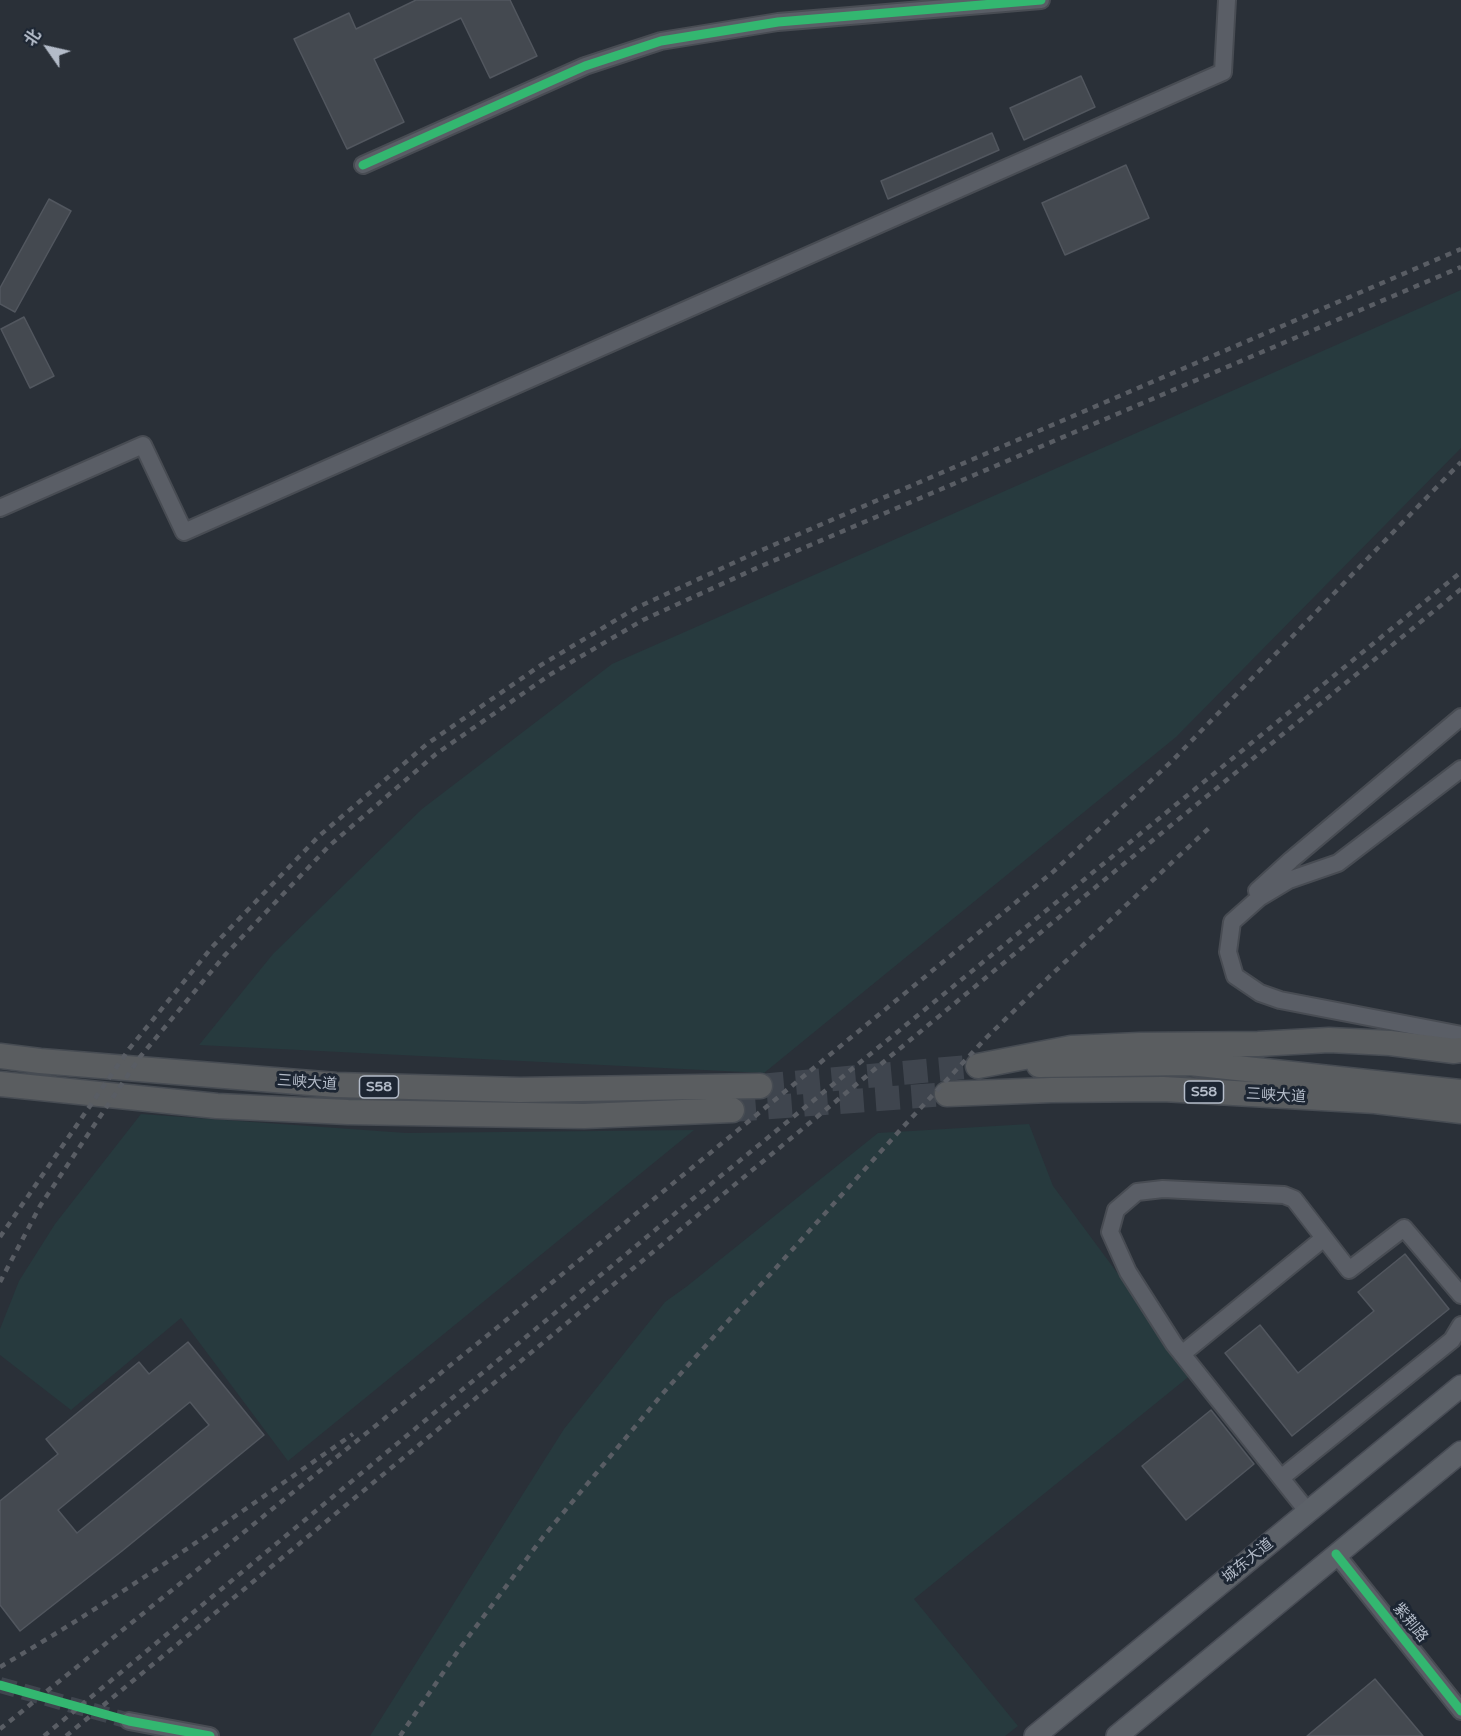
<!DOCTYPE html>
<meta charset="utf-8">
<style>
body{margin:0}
#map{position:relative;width:1461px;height:1736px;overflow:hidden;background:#2a3038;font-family:"Varela Round","Noto Sans SC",sans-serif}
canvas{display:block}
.north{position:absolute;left:18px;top:18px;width:60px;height:60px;-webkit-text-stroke:4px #1d2633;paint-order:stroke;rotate:304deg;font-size:16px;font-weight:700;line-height:24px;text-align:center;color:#b4bcc9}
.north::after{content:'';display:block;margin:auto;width:21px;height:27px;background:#b4bcc9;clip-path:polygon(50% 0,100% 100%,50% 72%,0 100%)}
</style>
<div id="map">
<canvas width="1461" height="1736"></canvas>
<div class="north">北</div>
</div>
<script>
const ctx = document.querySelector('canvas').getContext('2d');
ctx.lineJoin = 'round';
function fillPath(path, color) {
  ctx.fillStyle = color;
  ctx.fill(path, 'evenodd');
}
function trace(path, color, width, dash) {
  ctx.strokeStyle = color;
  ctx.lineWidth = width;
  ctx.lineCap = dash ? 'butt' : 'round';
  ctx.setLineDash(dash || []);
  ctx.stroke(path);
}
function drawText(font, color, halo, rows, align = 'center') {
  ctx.font = font + ' "Varela Round","Noto Sans SC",sans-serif';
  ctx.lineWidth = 6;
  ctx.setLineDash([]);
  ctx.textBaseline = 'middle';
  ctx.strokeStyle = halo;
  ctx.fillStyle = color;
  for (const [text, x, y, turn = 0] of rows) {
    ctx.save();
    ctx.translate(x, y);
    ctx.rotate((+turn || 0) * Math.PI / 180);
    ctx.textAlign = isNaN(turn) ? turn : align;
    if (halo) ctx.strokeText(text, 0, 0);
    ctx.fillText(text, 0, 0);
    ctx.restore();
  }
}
const green = new Path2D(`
 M1461,290V448L1176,737L764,1073L199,1045L273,954L422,809L612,664Z
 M141,1114L406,1133L694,1130L288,1461L181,1318L71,1410L0,1355V1329L19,1281L55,1224Z
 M1029,1124L1053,1186L1192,1374L914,1599L1018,1726L1005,1736H370L564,1429L665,1302L686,1287L878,1133Z`);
const building = new Path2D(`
 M416,0H510L537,56L490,78L461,18L374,59L404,122L347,149L294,39L349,13L356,29Z
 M1081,76L1095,107L1024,140L1010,108Z
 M992,133L999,150L888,199L881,181Z
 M1126,165L1149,218L1065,255L1042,203Z
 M49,199L71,211L15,312L0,304V288Z
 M24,317L54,376L30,388L1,329Z
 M1405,1254L1449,1309L1292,1436L1225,1353L1260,1325L1298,1373L1374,1311L1358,1292Z
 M188,1342L264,1435L122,1551L20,1631L0,1605V1501L58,1454L46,1439L139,1362L149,1374ZM190,1402L209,1425L77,1533L58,1510Z
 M1211,1410L1254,1464L1186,1520L1142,1466Z
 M1375,1679L1423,1736H1307Z`);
const minorTunnel = new Path2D(`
 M0,1685L129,1721`);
const highwayTunnel = new Path2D(`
 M760,1086L978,1066
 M732,1110L947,1094`);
const minor = new Path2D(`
 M363,165L585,66L661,41L778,22L1041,0
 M0,508L143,445L184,532L1223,72L1227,0
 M1461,769L1338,863L1289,880L1259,898L1232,922L1228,952L1235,976L1260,993L1280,1000L1461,1035
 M1257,891L1291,860L1461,717
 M1182,1354L1324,1238
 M1281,1478L1452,1340L1461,1325
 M1308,1512L1174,1344L1128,1272L1110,1232L1116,1210L1137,1192L1163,1189L1284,1195L1294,1199L1349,1270L1404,1228L1461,1295
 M1336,1554L1461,1711
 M129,1721L210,1736`);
const major = new Path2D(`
 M1035,1736L1461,1386
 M1117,1736L1461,1452`);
const highway = new Path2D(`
 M0,1056L40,1061L336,1085L520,1090L760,1086
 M1039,1065L1190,1063L1461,1092
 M978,1066L1071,1048L1140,1045L1258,1044L1329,1040L1390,1043L1454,1051L1461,1050
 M0,1084L217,1106L348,1112L584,1116L732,1110
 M947,1094L1051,1090L1163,1089L1375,1101L1461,1111`);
const rail = new Path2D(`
 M0,1237L129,1049L213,946L319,836L427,744L541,665L636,608L755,553L1461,249
 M0,1282L40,1206L140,1057L225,955L329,846L436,754L551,674L643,620L759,567L1461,267
 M0,1667C121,1596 238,1515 353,1434
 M0,1729L499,1326L1054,871L1173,760L1461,462
 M44,1736L689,1202L1461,572
 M66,1736L1120,867L1461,589
 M400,1736L460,1648L543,1537L664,1392L902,1128L986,1038L1051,975L1209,828`);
const cycleway = new Path2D(`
 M363,165L585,66L661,41L778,22L1041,0
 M1336,1554L1461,1711
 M0,1685L129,1721L210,1736`);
const shields = [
 [379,1087,39],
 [1204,1092,39]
];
const shieldNames = [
 ["S58",379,1087],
 ["S58",1204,1092]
];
const streetNames = [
 ["三峡大道",307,1083,4],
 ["三峡大道",1276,1096,3],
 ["城东大道",1248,1561,-39],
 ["紫荆路",1410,1623,51]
];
fillPath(green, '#273a3e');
fillPath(building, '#444950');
trace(building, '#52575f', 1.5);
trace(minorTunnel, '#3f454e', 16, [16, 8]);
trace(highwayTunnel, '#3f454e', 24, [24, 12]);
trace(minor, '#484c53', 20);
trace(major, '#484c55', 24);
trace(highway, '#474c53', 27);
trace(minor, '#5a5e66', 16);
trace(major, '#5c6168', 21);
trace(highway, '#5a5d60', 24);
trace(rail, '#595d64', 4.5, [6, 6]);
trace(cycleway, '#33b770', 9);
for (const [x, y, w] of shields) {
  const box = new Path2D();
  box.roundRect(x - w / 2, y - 11, w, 22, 4.5);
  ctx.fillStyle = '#1d2633';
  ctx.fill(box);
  trace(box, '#b4bcc9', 1.5);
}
drawText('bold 14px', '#b4bcc9', null, shieldNames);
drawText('15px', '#b4bcc9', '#1d2633', streetNames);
</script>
